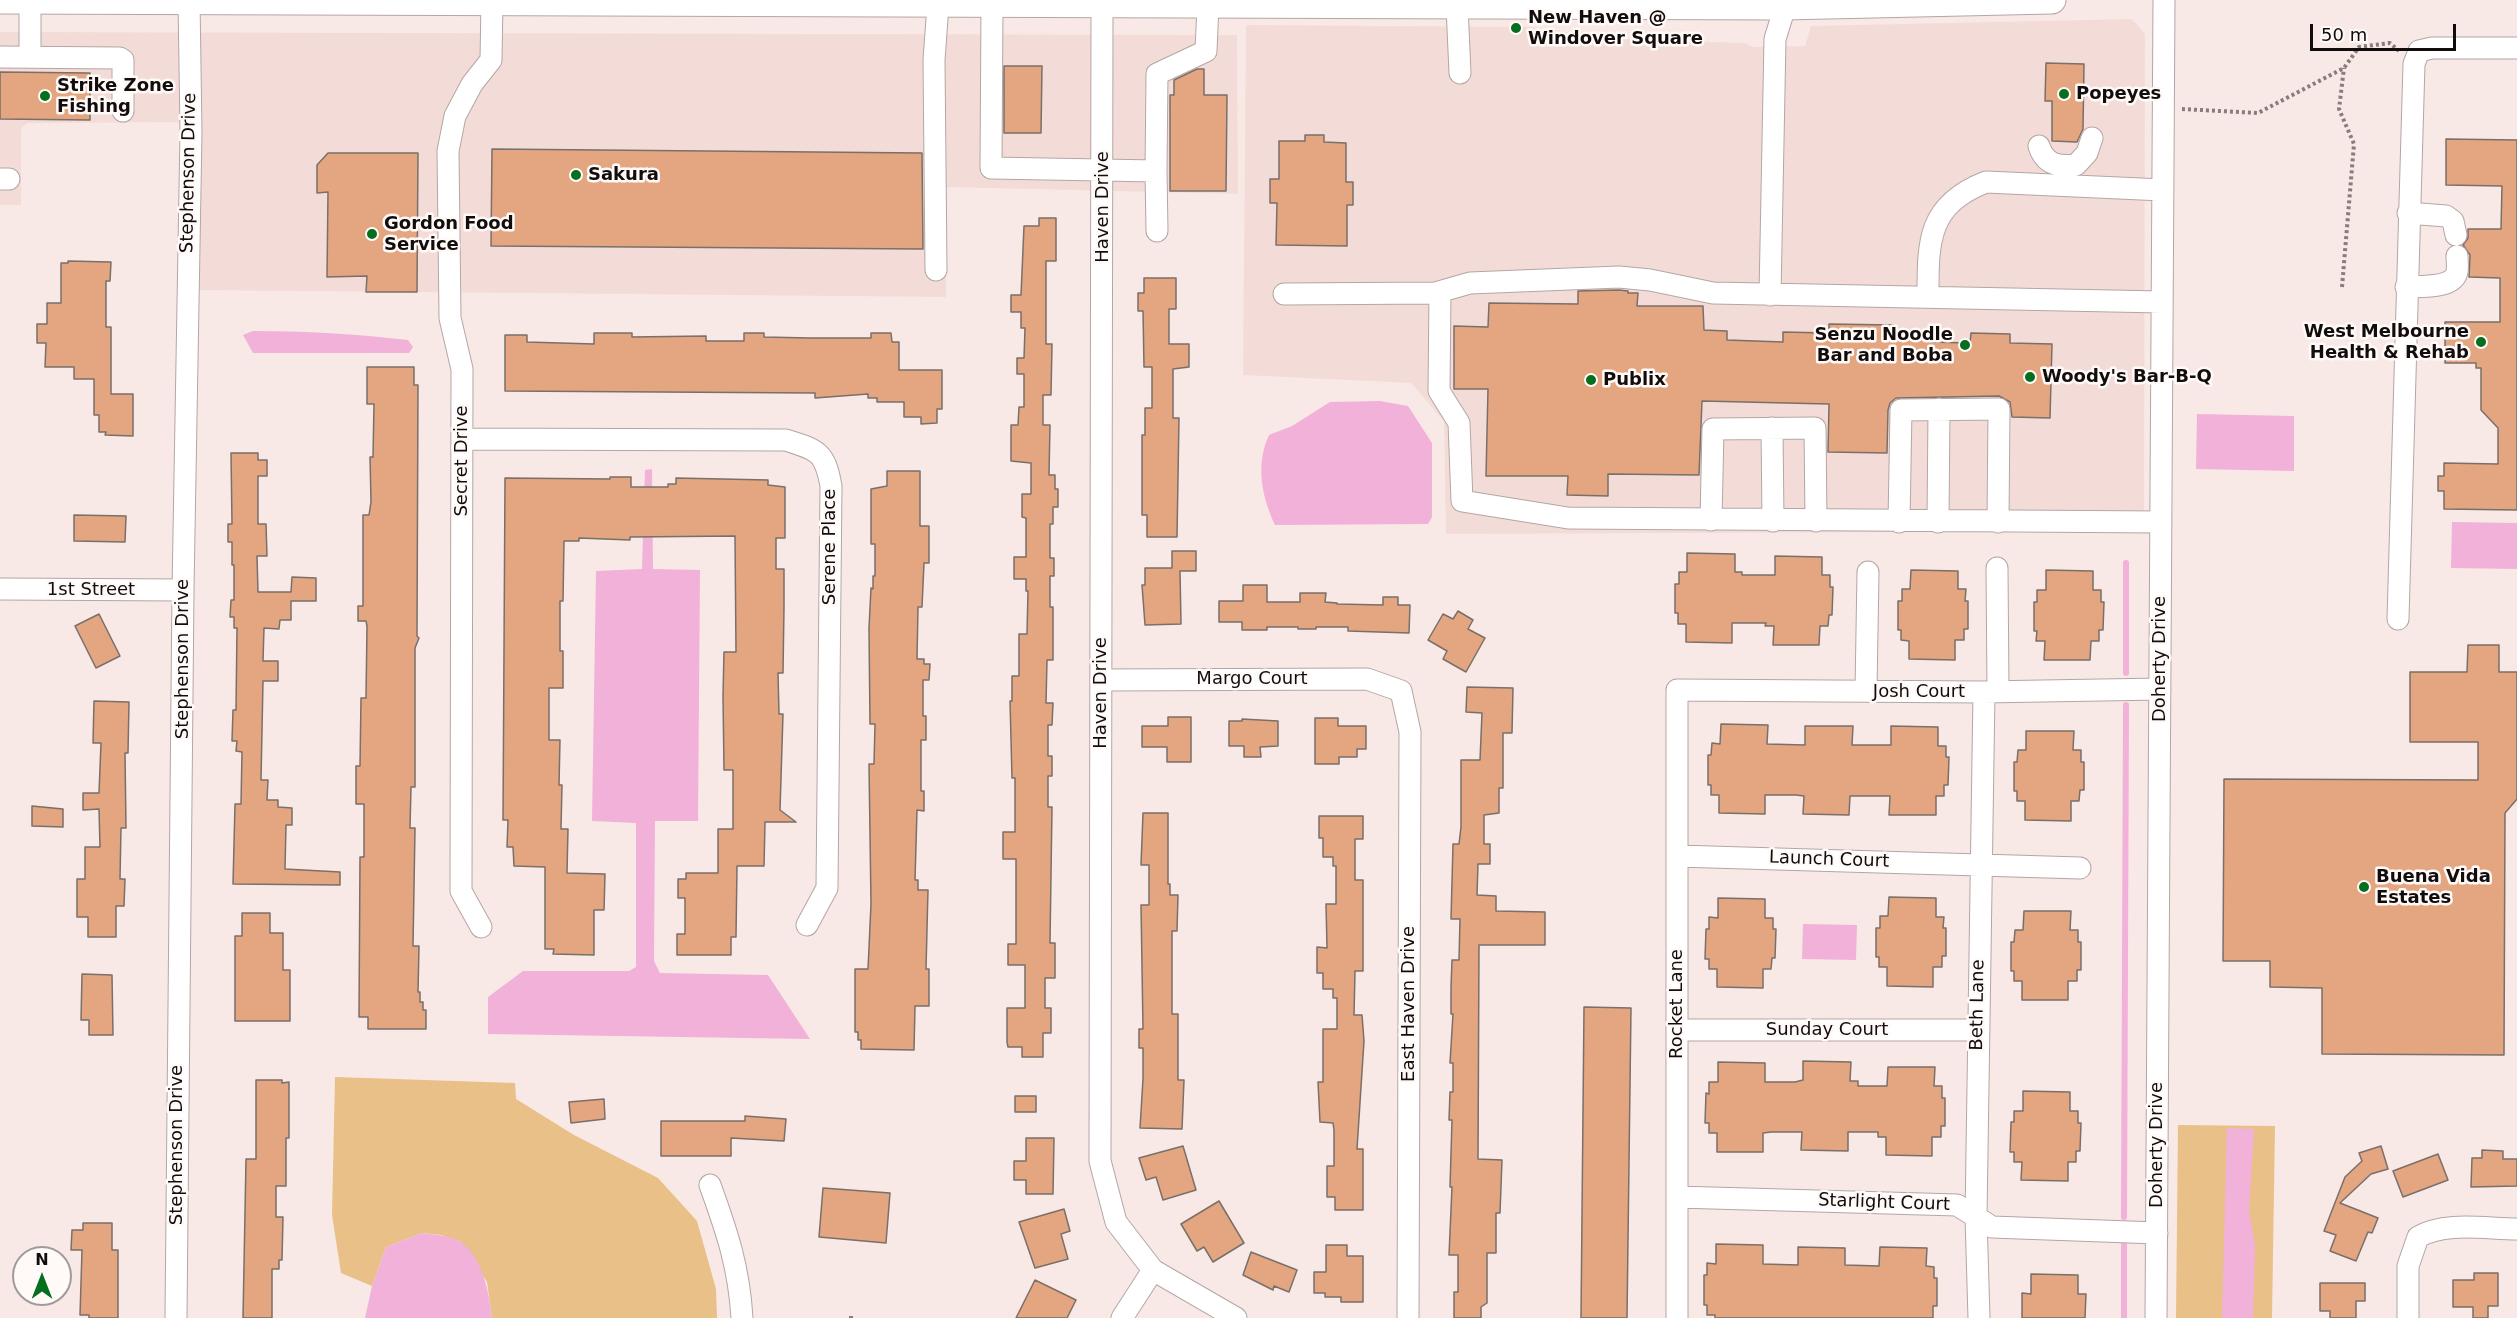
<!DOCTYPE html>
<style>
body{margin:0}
#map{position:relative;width:2517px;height:1318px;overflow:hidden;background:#f8e9e7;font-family:"DejaVu Sans",sans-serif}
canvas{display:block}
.north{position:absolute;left:12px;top:1246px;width:60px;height:60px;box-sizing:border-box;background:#fff9f8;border:2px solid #a09b9a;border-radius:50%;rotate:0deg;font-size:16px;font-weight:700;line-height:24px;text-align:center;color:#110d0c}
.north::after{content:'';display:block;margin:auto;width:21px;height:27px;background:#056f1f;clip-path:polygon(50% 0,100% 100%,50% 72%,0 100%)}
.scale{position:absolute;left:2310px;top:24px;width:146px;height:27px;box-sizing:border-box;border:3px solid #110d0c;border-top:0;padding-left:8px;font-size:18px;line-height:21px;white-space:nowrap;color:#110d0c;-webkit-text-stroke:4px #fff9f8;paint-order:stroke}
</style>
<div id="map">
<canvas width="2517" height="1318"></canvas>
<div class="north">N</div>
<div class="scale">50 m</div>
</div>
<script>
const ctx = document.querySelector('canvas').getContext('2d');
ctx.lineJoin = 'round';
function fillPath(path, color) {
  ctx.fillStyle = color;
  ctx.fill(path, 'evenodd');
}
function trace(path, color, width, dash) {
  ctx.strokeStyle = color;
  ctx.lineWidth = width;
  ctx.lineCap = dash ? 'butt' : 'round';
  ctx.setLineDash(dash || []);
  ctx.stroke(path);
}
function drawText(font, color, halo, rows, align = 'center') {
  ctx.font = font + ' "DejaVu Sans",sans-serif';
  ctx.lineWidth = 5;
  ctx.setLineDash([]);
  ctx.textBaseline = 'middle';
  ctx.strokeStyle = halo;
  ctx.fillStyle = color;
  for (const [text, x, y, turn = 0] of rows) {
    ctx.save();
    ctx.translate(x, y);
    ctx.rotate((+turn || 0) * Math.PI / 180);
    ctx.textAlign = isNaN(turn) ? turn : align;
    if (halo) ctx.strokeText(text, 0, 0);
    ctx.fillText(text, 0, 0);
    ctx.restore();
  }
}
const built = new Path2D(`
 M2132,19L2145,34L2144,531L1446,534L1444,421L1411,383L1243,375L1246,25L1529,27L1620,39L1745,43L1753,47L1805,46L1811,26Z
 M0,32L1237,35L1238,194L947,187L946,297L197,290L191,122L27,123L22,127L21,133V205H0Z`);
const green = new Path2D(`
 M335,1077L515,1083L516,1099L574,1135L658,1178L697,1221L716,1289L717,1318H492L487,1282L461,1242L441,1235L422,1233L386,1247L372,1286L341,1273L332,1215Z
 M2178,1125L2275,1126L2272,1318H2176Z`);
const water = new Path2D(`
 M253,331C305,331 356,334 408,340L413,347L409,353H253L243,335Z
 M1380,401L1408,406L1432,443V517L1428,524L1275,525C1262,497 1255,465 1269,435L1292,426L1330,402Z
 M2197,414L2294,416V471L2196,469Z
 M652,469L653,569L700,570L698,821H655L654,961L660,973L768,975L810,1039L488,1034V997L523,971H629L636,967V823L592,821L596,571L642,569L645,470Z
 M2452,522L2517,523V569L2451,568Z
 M1803,924L1857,925L1856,960L1802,959Z
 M2227,1128L2254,1129L2249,1211L2255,1245L2253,1318H2222Z
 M422,1233C434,1235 448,1235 459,1241C483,1255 489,1294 492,1318H365L372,1286L386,1247Z`);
const stream = new Path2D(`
 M2126,673V563
 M2124,1217L2126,705
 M2124,1239V1318`);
const building = new Path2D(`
 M2046,63L2084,64L2083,129L2077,142L2052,141V101H2045Z
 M1004,66H1042L1041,133H1004Z
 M1197,69H1204V95H1227L1226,191H1170V95H1174V80Z
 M0,72L90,73V120L0,119Z
 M1305,135H1324V142L1346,143V182H1353V205H1347V246L1276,245L1277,203H1270V179H1279V141H1305Z
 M2446,139L2517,140V510L2444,509V491H2438V476H2444V463L2498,464V428L2481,410V368H2476V363H2445V322H2500V278L2469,277L2470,255L2463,245L2468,238V229H2501L2502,186L2446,185Z
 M492,149L922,153L923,249L491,246Z
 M328,153H418L417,292H366L367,276L327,277L328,192L317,193V165Z
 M1039,218H1056V261H1046V344H1052L1051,395H1043V425H1050L1049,475H1055V489H1058V507H1053V524H1050V558H1054V576H1050V607H1053V660H1047L1046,703H1053L1052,725H1048V756H1052V776H1048V807H1052L1050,943H1055V978H1045V1008H1051V1033H1043V1057H1022V1047H1008L1007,1042V1008H1025V965H1008V944H1016V859H1003V832H1015V778H1012L1010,701H1012V676H1019V634H1027L1028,591H1026V579H1014V557H1026V518L1022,517V494H1031V463L1011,461V425H1018L1019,407H1024V374H1017V358H1024L1025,328H1021V312H1011V295H1021L1024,226H1039Z
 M68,261L111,262L110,281H106V327H111V394H133V436L105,435L106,432H99V415H94V379H74V367H45L46,343H37V324H47V303H61V263H68Z
 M1144,278H1176V309H1169V344H1189V367L1173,369V418H1179L1177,537H1147V515H1142V435H1145V408H1152V367H1144L1143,311H1138V293H1144Z
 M1619,290L1628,291V293H1638L1637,306H1703L1704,330L1727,331V340L1783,342V332L1829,333V324L1893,325V334H1931V342L1970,343L1971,333L2010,334V343L2052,344L2050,418L2012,417L2010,402L1999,396L1896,398L1890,403L1888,410L1887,453L1828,452L1829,404L1702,401L1699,475L1608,474V496L1567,495L1568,476H1486L1488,389H1454V326L1488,327L1489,303L1578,304V291Z
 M594,333H632V337L706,336V341H744V333H764V337L809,338H871V333H891L892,342H899V370H942V409H937V423L921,424V417H904V402H877V398H868V394L815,398V393L505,391V335H527V342L594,344Z
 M367,367H414V385H418L417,636L419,638L415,648V787H411L410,828H415L413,946H419L418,992H420V1002H423V1010H426V1029H368V1017H359L360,857H364V804H356V766H360L361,698H366L367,626L366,621H358V606H363V515H369L371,502L370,457H373L374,404H367Z
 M231,453H258V460H267V476H258V524H266L267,556H257L258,592H291L292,577L316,578V601H291V620H280L279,629L264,628L263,661H278V681H263L261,780H268L267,800H278V807L292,808V825H286L285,869L340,872V885L233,884L235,804H241L242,752L236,751L237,741H232L233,710H236L237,628H234V617H230L231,600H234V565H232V542H228V524H232Z
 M887,471H920V526H929V563H924L922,607H918L917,659H924V664H930L929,680H923V716H926V740H921V791H924V811L917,810L915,880H918V890H928L926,969H929V1006H915L914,1050L861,1049V1040H858V1032H855V969H868L871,904L869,764H874L875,724H870L869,628L871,588L873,589V576H875V544H871V489L887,486Z
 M610,477H631V487H668V484H676V478L768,480V485L785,487V538H776V569H784V607L783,673H778L779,714H783L780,810L796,822H765L764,866H737L736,937H731V955H677V934H685V898H678V879H686V873H718V829H733V770H724L723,696L724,652H736L735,536L630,537V540L579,538V541H564L563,601H560V651H563V688H549V740H560L559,785H562L561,829H568L567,873L605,874L604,910H594V955L553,954L554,949H545V867L514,866L513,847H507L508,820H503L505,478L610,479Z
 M74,515L126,516L125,542L74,541Z
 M1172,551H1196V571H1180L1181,624L1145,625L1142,585H1145V568H1172Z
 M1687,553L1735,554V572H1742V575H1775V556L1822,557V575H1830V587H1833L1832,615H1829L1828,626H1820L1819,645H1773L1774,626H1765L1766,623H1732V643L1686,642V624H1678V613H1675V584H1679V572H1687Z
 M1911,570L1958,571V589H1966L1965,601H1968V629H1964V640H1955V660L1909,659V641L1901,640V630H1898V601H1902V589H1910Z
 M2046,570L2093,571V590H2101V602H2104L2103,630H2099V641H2091L2090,660H2044L2045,641H2036L2037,631H2034V602H2037V590H2046Z
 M1243,585H1267V602H1300V593H1326L1325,602L1337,603V604L1383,605V597H1398V605H1410L1409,633L1348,631V627H1316V629H1298V627H1267V630H1242V622H1219V601H1243Z
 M1458,611L1473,620L1468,629L1485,638L1466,672L1443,659L1447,651L1428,640L1443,614L1453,619Z
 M99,614L120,656L96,668L75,626Z
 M2468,645H2499V672H2517V799L2505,813L2504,1055L2322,1054V988L2270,987V961H2223L2224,779L2478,780V742H2410V672H2467Z
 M1467,687L1513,688L1512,733H1503V788H1499V813L1484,815V844H1490V864H1478L1477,895L1496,896V911L1545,912V945H1479L1478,1159L1502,1160L1500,1213H1496V1253H1487V1303L1481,1307V1318H1454V1292H1458V1255H1449L1452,1187H1450L1452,1120H1449L1450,1092H1453V1063H1450L1453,1014H1451V987L1452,960H1459L1460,919H1451L1453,844H1459L1461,827V760H1480L1482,713L1466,712Z
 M94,701L129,702L128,753H125L126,828H121L120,879H125L124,906H116V937H88V917H77V879H85V847H100L99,809L83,810V793H99L101,743H93Z
 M1168,717H1191V762H1167V747H1142V726H1168Z
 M1315,718H1338V726H1366V749H1357V757H1339V764H1315Z
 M1242,719L1278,721V746L1260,747L1261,757H1244V746H1229V721H1242Z
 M1721,724L1768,725L1767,744L1805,745V726H1853L1852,745H1891V726L1938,727V746H1946V757H1949L1948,785H1944V796H1936V815H1889L1890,796H1850L1849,815L1803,814L1804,796L1796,795H1765V814L1719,813V795H1711V785H1708V755H1711L1712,743L1720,744Z
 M2026,731H2074L2073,750H2081V762H2084V790H2080L2079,801H2071V821L2025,820V801H2017V791H2014V762H2017L2018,750H2026Z
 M32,806L63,809V827L32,826Z
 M1143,813H1168V884H1170V895H1178L1177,931H1172V1014H1178V1080H1184L1182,1129L1140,1128L1143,1079V1048H1139V1029H1143L1141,905H1149V865H1141Z
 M1319,816H1363V839H1355V880H1363V971H1355L1354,1015H1362L1364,1041L1357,1149H1363V1210H1335V1197H1327V1166H1334V1130L1333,1123L1320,1122L1318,1082H1323V1029H1337V998H1333V989H1323V973H1317V947L1327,948L1326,904H1336V866H1333V857H1323V838H1319Z
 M1889,897L1936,898V917H1944L1943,928H1946V956H1942V967H1933V987L1887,986V967H1879V957H1876V928H1880V916H1888Z
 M1718,898L1765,899V918H1773V929H1776L1775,958H1772L1771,969H1763V988L1717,987V969H1709V959H1705L1706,929H1709V917L1718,918Z
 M2024,911H2071L2070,930H2078V942H2081V970H2077V981H2068V1000H2022V981H2014V971H2011V942H2014L2015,930H2023Z
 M242,913H270V933H283V970H290V1021H235V936H242Z
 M82,974L112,975L113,1035H89V1020H81Z
 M1584,1007L1631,1008L1627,1318H1581Z
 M1803,1061L1851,1062L1850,1081H1858V1086H1887L1888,1067H1935L1934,1086H1942V1098H1945V1126H1941V1137H1932V1156L1886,1155V1137H1878V1132H1848V1151L1801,1150L1802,1132H1771L1763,1133V1152H1717V1133H1709V1123H1705L1706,1093L1709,1094V1082H1718V1062L1765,1063V1082H1795L1803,1080Z
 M256,1080H282V1083L289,1082V1138H286V1186H276V1217H283L282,1260H279V1269H272V1318H243L246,1159H256Z
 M2023,1091L2070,1092V1111H2078V1123H2081L2080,1151H2076V1162H2068V1181L2021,1180L2022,1162H2014V1152H2010L2011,1122H2014V1111H2023Z
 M1015,1096H1036V1112H1015Z
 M604,1099L605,1119L571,1123L569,1102Z
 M745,1116L786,1119L784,1141L731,1138V1156H661V1121H745Z
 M1026,1138H1054L1053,1194H1026V1180H1014V1161H1026Z
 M1183,1146L1196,1190L1163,1200L1156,1177L1146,1180L1139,1158Z
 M2381,1146L2388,1169L2371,1174L2340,1203L2378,1218L2372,1233L2368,1232L2356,1261L2330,1251L2336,1235L2324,1231L2345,1177L2362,1161L2359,1153Z
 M2482,1150L2503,1151V1159H2517V1186L2471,1187L2472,1158H2482Z
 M2438,1154L2448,1180L2403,1197L2393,1171Z
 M823,1188L890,1193L886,1243L819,1237Z
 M1219,1201L1244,1243L1213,1262L1204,1247L1197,1251L1181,1224Z
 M1064,1209L1070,1231L1061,1234L1068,1259L1035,1268L1019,1222Z
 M83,1223H112V1250H118V1318H89V1315H80L82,1250H71L72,1230H83Z
 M1716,1244L1763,1245V1264L1798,1265V1247L1845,1248V1265L1879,1266L1880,1247L1927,1248L1926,1266L1934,1267V1278H1937V1306H1933V1318H1715V1315H1707V1305H1704V1275H1707V1263L1716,1264Z
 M1326,1245H1347V1256H1363V1302H1341V1297H1325V1293H1314V1272H1326Z
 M1251,1252L1297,1270L1289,1292L1274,1286L1273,1290L1243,1275Z
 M2474,1273H2498V1306H2488V1318H2473V1307H2453V1280H2474Z
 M2031,1274L2078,1275V1294H2086L2085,1318H2022V1293L2031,1294Z
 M1035,1280L1076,1300L1067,1318H1016Z
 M2320,1283H2365V1301H2356V1318H2330V1311H2320Z`);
const path = new Path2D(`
 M2182,109L2258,113L2344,68L2359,47L2390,43L2399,51
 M2342,287L2354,144L2339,109L2344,68
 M851,1316V1318`);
const minor = new Path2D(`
 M992,5L991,168L1156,171L1157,74L1206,51L1208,5
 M1102,5L1100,1161L1116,1222L1153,1270L1236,1318
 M1457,6L1460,73
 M0,57L120,58L123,60V111
 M30,57V0
 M2039,146C2045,165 2059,167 2076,165L2087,153L2092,138
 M1156,171L1157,231
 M0,179H9
 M2408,213L2446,216L2453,221L2456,235
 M936,270L934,60L938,5
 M2406,287C2420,286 2453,289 2457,272C2458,267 2457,261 2457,256
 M1440,292L1439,391L1459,423L1462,501L1568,518L2161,522
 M1284,294L1435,293L1470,283L1619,277L1650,280L1713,293L2162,302
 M1770,295L1775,39L1787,0
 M1928,297C1928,242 1927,205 1986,182L2163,190
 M1772,428L1773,521
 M462,439L786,440C818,450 825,452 831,486L827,888L807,925
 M1711,520L1713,429L1815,428L1816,521
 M1899,522L1901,410L1999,409L1998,522
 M1938,522L1939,409
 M1997,568L1998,691
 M0,589L183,590
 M2398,619L2414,64L2419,51L2432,48H2517
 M1101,680L1367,679L1401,691L1410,732L1408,1318
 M1866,691L1868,572
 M1677,856L2080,868
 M481,927L461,891L462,369L450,318L448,151L455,116L472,84L491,60L492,2
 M1677,1030H1978
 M710,1185C727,1232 739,1267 742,1318
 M1677,1197L1957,1205L1992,1227L2157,1233
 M176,1318L183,590L191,132L189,0
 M1122,1318L1153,1270
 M1677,1318V690L1984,692L2160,689
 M1979,1318L1976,1217L1984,692
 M2156,1318L2164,0
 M2408,1318V1266L2418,1237C2446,1221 2485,1229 2517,1229`);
const major = new Path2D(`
 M0,0L1784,6L2052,0`);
const markers = [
 [1516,28,6,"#056f1f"],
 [2064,94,6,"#056f1f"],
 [45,96,6,"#056f1f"],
 [576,175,6,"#056f1f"],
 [372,234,6,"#056f1f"],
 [2481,342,6,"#056f1f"],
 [1965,345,6,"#056f1f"],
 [2030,377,6,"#056f1f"],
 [1591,380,6,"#056f1f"],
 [2364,887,6,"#056f1f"]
];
const poiNames = [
 ["New Haven @",1528,18],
 ["Windover Square",1528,39],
 ["Strike Zone",57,86],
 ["Fishing",57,107],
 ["Popeyes",2076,94],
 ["Sakura",588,175],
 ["Gordon Food",384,224],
 ["Service",384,245],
 ["West Melbourne",2469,332,"right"],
 ["Health & Rehab",2469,353,"right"],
 ["Senzu Noodle",1953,335,"right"],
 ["Bar and Boba",1953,356,"right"],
 ["Woody's Bar-B-Q",2042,377],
 ["Publix",1603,380],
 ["Buena Vida",2376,877],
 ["Estates",2376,898]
];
const streetNames = [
 ["Stephenson Drive",189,173,-89],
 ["Haven Drive",1103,207,-90],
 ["Secret Drive",462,461,-90],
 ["Serene Place",830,547,-90],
 ["1st Street",91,590],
 ["Stephenson Drive",183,659,-90],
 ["Doherty Drive",2160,659,-90],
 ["Margo Court",1252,679],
 ["Josh Court",1919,692],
 ["Haven Drive",1101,693,-90],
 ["Launch Court",1829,860,2],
 ["East Haven Drive",1409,1004,-90],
 ["Rocket Lane",1677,1004,-90],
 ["Beth Lane",1978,1005,-89],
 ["Sunday Court",1827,1030],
 ["Stephenson Drive",177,1145,-90],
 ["Doherty Drive",2157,1145,-90],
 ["Starlight Court",1884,1203,2]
];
fillPath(built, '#f3dcd8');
fillPath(green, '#e8c088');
fillPath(water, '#f2b1d8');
trace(stream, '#f2b1d8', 6);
fillPath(building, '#e3a680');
trace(building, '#7a6f69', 1.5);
trace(minor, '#b4a6a4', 23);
trace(major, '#b4a6a4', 29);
trace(path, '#877d7b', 4, [3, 3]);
trace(minor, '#fff', 21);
trace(major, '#fff', 27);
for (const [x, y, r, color] of markers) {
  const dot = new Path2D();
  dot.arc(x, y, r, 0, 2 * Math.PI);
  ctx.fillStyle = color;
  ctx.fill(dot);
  trace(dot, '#fff9f8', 2);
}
drawText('bold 18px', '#110d0c', '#fff9f8', poiNames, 'left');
drawText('18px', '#110d0c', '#fff9f8', streetNames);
</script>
